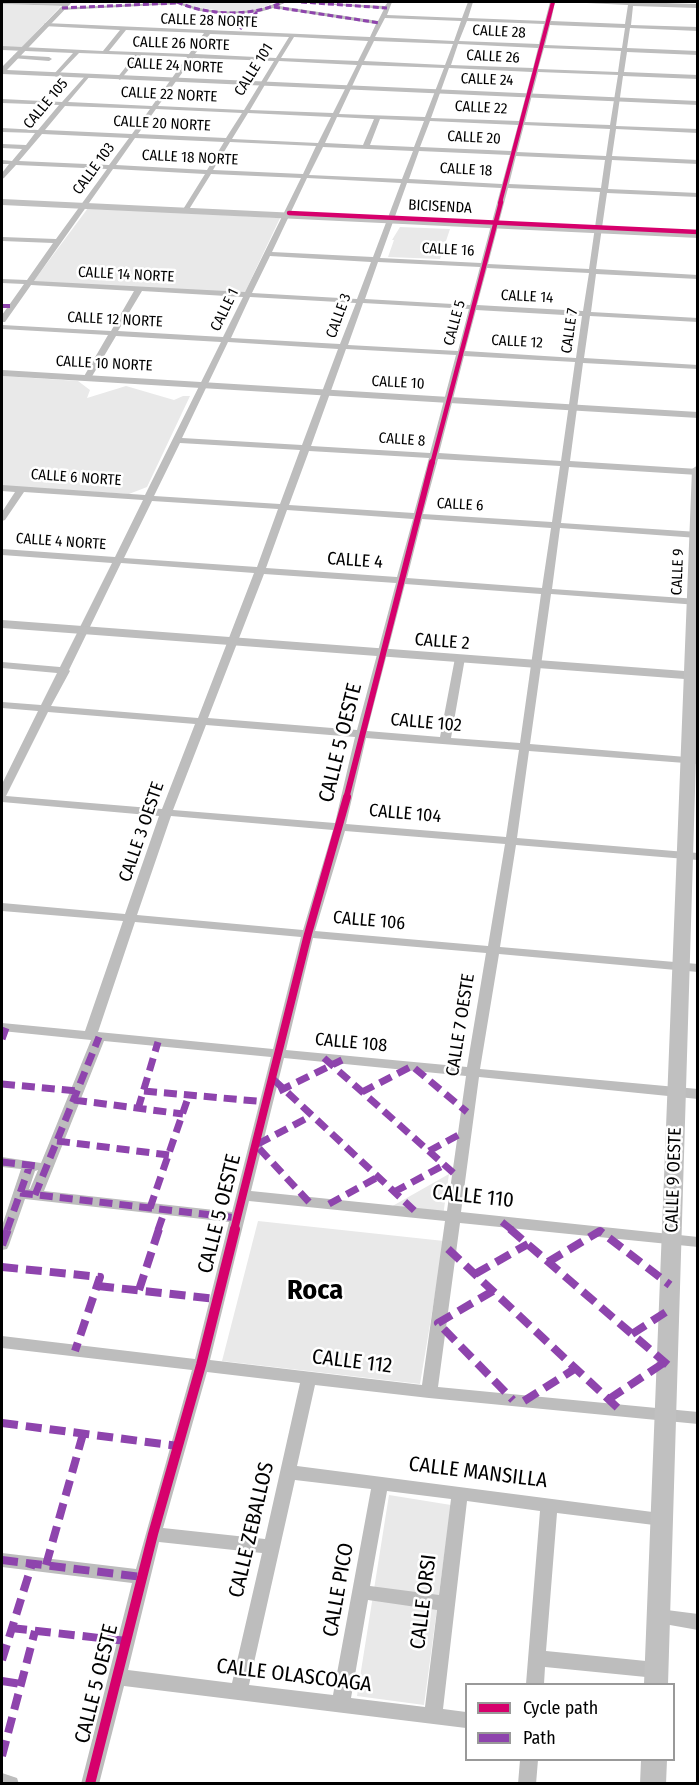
<!DOCTYPE html>
<style>
body{margin:0}
#map{position:relative;width:699px;height:1785px;overflow:hidden;background:#fff;font-family:"Fira Sans Condensed",sans-serif}
canvas{display:block}
.frame{position:absolute;inset:0;border:3px solid #000;pointer-events:none}
.legend{position:absolute;left:465px;top:1683px;width:210px;height:78px;box-sizing:border-box;background:#fff;border:2px solid #999;margin:0;padding:8px 10px;list-style:none;font-size:18px;color:#000}
.legend li{display:flex;align-items:center;gap:12px;height:30px}
.legend b{width:30px;border:2px solid #999}
</style>
<div id="map">
<canvas width="699" height="1785"></canvas>
<div class="frame"></div>
<ul class="legend">
<li><b style="height:8px;background:#d6006c"></b>Cycle path</li>
<li><b style="height:8px;background:#8e44ad"></b>Path</li>
</ul>
</div>
<script>
const ctx = document.querySelector('canvas').getContext('2d');
ctx.lineJoin = 'round';
function fillPath(path, color) {
  ctx.fillStyle = color;
  ctx.fill(path, 'evenodd');
}
function trace(path, color, width, dash) {
  ctx.strokeStyle = color;
  ctx.lineWidth = width;
  ctx.lineCap = dash ? 'butt' : 'round';
  ctx.setLineDash(dash || []);
  ctx.stroke(path);
}
function drawText(font, color, halo, rows, align = 'center') {
  ctx.font = font + ' "Fira Sans Condensed",sans-serif';
  ctx.lineWidth = 5;
  ctx.setLineDash([]);
  ctx.textBaseline = 'middle';
  ctx.strokeStyle = halo;
  ctx.fillStyle = color;
  for (const [text, x, y, turn = 0] of rows) {
    ctx.save();
    ctx.translate(x, y);
    ctx.rotate((+turn || 0) * Math.PI / 180);
    ctx.textAlign = isNaN(turn) ? turn : align;
    if (halo) ctx.strokeText(text, 0, 0);
    ctx.fillText(text, 0, 0);
    ctx.restore();
  }
}
const green = new Path2D(`
 M181,2H275C251,16 206,12 181,2Z
 M2,4L61,6L21,48L2,47Z
 M88,208L280,218L244,294L33,282Z
 M400,227L450,229L440,259L388,257L394,240H392Z
 M2,376L78,381L90,390L87,398L126,386L174,400L183,396H190L147,487L129,494L2,486Z
 M449,1174L443,1216L389,1208Z
 M258,1221L444,1241L420,1384L222,1361Z
 M389,1495L451,1505L424,1705L357,1696Z`);
const minor = new Path2D(`
 M2,2H67L70,4L67,6L2,4Z
 M180,2C205,12 236,14 262,8C270,6 277,2 285,2L279,6L378,21L384,9L298,2L385,6L388,2H392L387,15L462,18L468,2H473L468,18L545,21L550,2H555L551,21L625,24L628,5L566,2H633L698,4V8L633,6L631,25L698,27V31L630,28L627,48L698,51V55L627,52L624,72L698,75V79L623,76L616,126L698,129V133L616,129L612,156L698,160V164L612,160L608,189L698,193V197L607,193L596,269L698,275V279L596,274L591,312L698,318V322L590,316L584,358L698,365V369L583,363L570,461L698,469V475L569,467L561,523L698,532V538L560,528L552,589L698,599V605L551,594L530,744L698,758V764L529,751L517,838L698,853V860L516,845L500,947L698,964V972L499,954L480,1069L698,1089V1099L479,1077L461,1212L698,1237V1247L460,1223L438,1387L698,1412V1424L429,1398L315,1385L297,1466L668,1514L670,1519L668,1524L662,1526L557,1513L546,1651L656,1662L662,1664L665,1670L662,1676L656,1678L545,1667L544,1684H526L540,1511L467,1501L443,1709L466,1712V1728L124,1686L99,1784H81L132,1583L2,1567V1553L136,1569L192,1370L2,1348V1336L195,1359L229,1222L25,1199L9,1245L7,1249L2,1250V1226L21,1169L2,1167V1157L41,1163L91,1040L2,1031V1023L85,1031L123,921L2,911V903L125,914L159,816L2,802V784L38,711L2,708V702L41,705L57,673L2,668V662L60,667L112,563L2,555V549L115,557L143,500L24,492L5,520L2,521V512L15,492L2,491V485L145,495L221,342L116,336L91,378L87,380L83,378L108,335L2,329V325L111,331L134,291L31,285L5,322H2V315L24,284L2,283V279L27,280L53,243L2,241V237L56,239L107,169L16,165L4,178L2,179V173L9,164H2V160L12,161L22,149L2,148V144L26,145L35,133L2,132V128L38,130L59,105L2,103V99L62,102L87,74L90,76L68,102L152,106L187,57L141,55L120,80L117,78L135,55L79,53L56,77L54,74L73,53L2,50V46L103,51L120,30L43,26L45,23L370,37L376,24L273,8L260,12L230,14L200,11L178,4L62,10L59,8ZM385,18L461,21L454,41L375,37ZM467,21L544,24L539,44L459,41ZM550,25L625,28L622,48L545,45ZM126,30L204,33L189,54L109,51ZM210,34L289,37L276,58L195,54ZM294,37L368,41L358,61L281,58ZM374,41L453,44L445,65L364,61ZM458,44L538,48L533,68L451,65ZM544,48L621,51L618,72L538,69ZM193,58L274,61L244,110L158,106ZM279,61L357,65L333,113L250,110ZM362,65L444,68L425,117L339,114ZM449,68L532,72L519,121L431,118ZM538,72L618,75L610,125L525,122ZM65,106L150,109L132,134L45,130ZM156,109L242,113L226,138L138,134ZM248,113L331,117L318,143L232,139ZM337,117L374,119L363,145L325,143ZM380,119L424,121L414,147L370,145ZM430,121L518,125L511,151L420,147ZM524,125L610,129L606,156L517,152ZM42,134L129,138L109,165L19,161ZM135,138L224,142L207,170L116,165ZM230,142L316,146L303,174L213,170ZM323,147L413,151L402,179L309,175ZM419,151L510,155L502,184L409,179ZM516,156L605,160L601,188L509,184ZM113,169L205,174L182,211L185,213L188,211L211,174L301,178L245,292L34,281ZM307,178L401,183L373,257L272,252ZM407,183L501,188L481,263L380,258ZM508,188L600,192L589,269L488,264ZM270,256L371,262L357,299L252,293ZM378,262L480,267L470,305L365,299ZM487,268L589,273L583,311L477,305ZM142,291L243,297L223,337L118,331ZM250,297L356,303L340,344L231,338ZM363,303L469,309L458,351L348,345ZM476,310L582,316L576,358L465,351ZM228,342L338,349L302,445L182,438ZM346,349L456,355L430,453L311,446ZM464,356L575,362L561,461L439,453ZM180,443L300,450L280,504L154,496ZM309,451L429,458L414,513L289,505ZM438,459L560,466L552,522L423,514ZM152,501L278,509L257,567L124,558ZM287,510L413,519L397,577L266,568ZM422,519L551,528L542,588L407,578ZM121,563L254,573L198,718L51,706L70,671L69,670ZM264,574L396,583L357,730L208,718ZM405,584L541,594L520,743L451,738L465,658L460,655L455,658L440,737L367,731ZM48,712L195,724L162,809L6,796ZM206,725L355,737L335,823L173,810ZM366,738L519,750L506,837L346,824ZM171,816L333,830L303,930L137,915ZM345,831L505,844L488,946L315,931ZM135,922L301,937L273,1049L98,1032ZM313,938L486,953L467,1067L286,1050ZM104,1041L271,1057L232,1212L44,1191ZM284,1058L466,1076L447,1211L251,1191ZM38,1170L30,1189H29L35,1171ZM249,1201L445,1221L422,1385L210,1360ZM207,1372L300,1383L265,1539L163,1528ZM295,1480L371,1489L333,1695L249,1685ZM387,1491L451,1499L439,1595L370,1586ZM159,1542L262,1553L232,1683L128,1670ZM368,1600L437,1610L425,1707L351,1698Z
 M14,55L49,57L52,59L49,61L12,58Z
 M659,1609L698,1614V1630L653,1622L650,1617L653,1612Z
 M520,1760H538L536,1784H518Z
 M2,1773L17,1778L19,1784H2Z`);
const tertiary = new Path2D(`
 M66,2H72L7,70L698,101V105L2,74V67Z
 M2,370L698,412V418L2,376Z
 M2,620L698,672V680L2,628Z`);
const secondary = new Path2D(`
 M2,199L698,232V238L2,205Z
 M698,465V692L668,1684H644L692,469Z
 M641,1760H667L666,1784H640Z`);
const quietFar3 = new Path2D(`
 M177,2C209,16 251,17 283,2
 M301,2L387,8
 M274,7L380,23
 M62,8L177,3
 M240,29L258,11`);
const quietFar2 = new Path2D(`
 M2,306H12`);
const quietFar1 = new Path2D(`
 M2,1039L6,1028
 M324,1058L458,1177
 M273,1079L417,1213
 M2,1084L77,1091
 M144,1091L267,1102
 M279,1091L342,1060
 M362,1092L412,1066L467,1112
 M74,1100L183,1114
 M138,1109L158,1042
 M57,1141L169,1155
 M429,1151L464,1132
 M2,1162L37,1166
 M394,1192L444,1165
 M20,1193L238,1218
 M35,1195L99,1037
 M309,1202L256,1145L311,1116
 M329,1204L378,1177
 M150,1208L189,1095
 M502,1222L512,1230
 M7,1230L30,1165
 M158,1230L165,1210`);
const quiet = new Path2D(`
 M510,1229L668,1365
 M2,1245L8,1229
 M448,1249L621,1411
 M548,1262L600,1231L670,1285
 M2,1267L100,1277L75,1351
 M475,1274L528,1244
 M98,1286L217,1299
 M139,1290L159,1229
 M493,1291L438,1323L513,1400
 M632,1334L669,1310
 M609,1399L665,1362
 M524,1401L576,1368
 M2,1423L178,1446
 M2,1560L142,1577
 M46,1565L83,1434
 M11,1628L126,1641
 M2,1660L32,1564
 M2,1681L21,1684
 M2,1756L35,1631`);
const cyclewayFar4 = new Path2D(`
 M500,203L553,2`);
const cyclewayFar3 = new Path2D(`
 M289,213L698,232
 M432,464L501,202`);
const cyclewayFar2 = new Path2D(`
 M346,799L432,462`);
const cyclewayFar1 = new Path2D(`
 M234,1230L308,934L347,797`);
const cycleway = new Path2D(`
 M90,1784L153,1534L201,1365L235,1229`);
const farStreetnames = [
 ["CALLE 28 NORTE",209,21,2],
 ["CALLE 28",499,32,3],
 ["CALLE 26 NORTE",181,44,2],
 ["CALLE 26",493,57,3],
 ["CALLE 24 NORTE",175,66,3],
 ["CALLE 101",254,70,-58],
 ["CALLE 24",487,80,2],
 ["CALLE 22 NORTE",169,95,3],
 ["CALLE 105",46,104,-50],
 ["CALLE 22",481,108,3],
 ["CALLE 20 NORTE",162,124,3],
 ["CALLE 20",474,138,3],
 ["CALLE 18 NORTE",190,158,3],
 ["CALLE 103",94,169,-54],
 ["CALLE 18",466,170,3],
 ["BICISENDA",440,207,3],
 ["CALLE 16",448,250,3],
 ["CALLE 14 NORTE",126,275,3],
 ["CALLE 14",527,297,3],
 ["CALLE 1",225,310,-64],
 ["CALLE 3",339,316,-70],
 ["CALLE 12 NORTE",115,320,3],
 ["CALLE 5",455,323,-75],
 ["CALLE 7",570,331,-82],
 ["CALLE 12",517,342,3],
 ["CALLE 10 NORTE",104,364,3],
 ["CALLE 10",398,383,3],
 ["CALLE 8",402,440,4],
 ["CALLE 6 NORTE",76,478,4],
 ["CALLE 6",460,505,3],
 ["CALLE 4 NORTE",61,542,4],
 ["CALLE 9",678,572,-88]
];
const streetNames = [
 ["CALLE 4",355,561,4],
 ["CALLE 2",442,642,4],
 ["CALLE 102",426,723,5],
 ["CALLE 104",405,814,5],
 ["CALLE 3 OESTE",142,832,-71],
 ["CALLE 106",369,921,5],
 ["CALLE 7 OESTE",461,1025,-81],
 ["CALLE 108",351,1043,5],
 ["CALLE 9 OESTE",674,1180,-88]
];
const nearStreetnames = [
 ["CALLE 5 OESTE",341,743,-76],
 ["CALLE 110",473,1197,6],
 ["CALLE 5 OESTE",220,1214,-76],
 ["CALLE 112",352,1362,7],
 ["CALLE MANSILLA",478,1473,7],
 ["CALLE ZEBALLOS",252,1530,-77],
 ["CALLE PICO",339,1590,-80],
 ["CALLE ORSI",424,1602,-83],
 ["CALLE OLASCOAGA",294,1676,7],
 ["CALLE 5 OESTE",97,1684,-76]
];
const nearDistrictnames = [
 ["Roca",315,1291]
];
fillPath(green, '#e9e9e9');
fillPath(minor, '#bdbdbd');
fillPath(tertiary, '#bdbdbd');
fillPath(secondary, '#c0c0c0');
trace(quietFar3, '#8e44ad', 3, [6, 3]);
trace(quietFar2, '#8e44ad', 4, [8, 4]);
trace(quietFar1, '#8e44ad', 7, [13, 7]);
trace(quiet, '#8e44ad', 8, [16, 8]);
trace(cyclewayFar4, '#d6006c', 4);
trace(cyclewayFar3, '#d6006c', 4.5);
trace(cyclewayFar2, '#d6006c', 6);
trace(cyclewayFar1, '#d6006c', 8);
trace(cycleway, '#d6006c', 10);
drawText('15px', '#000', '#fff', farStreetnames);
drawText('18px', '#000', '#fff', streetNames);
drawText('21px', '#000', '#fff', nearStreetnames);
drawText('bold 28px', '#000', '#fff', nearDistrictnames);
</script>
